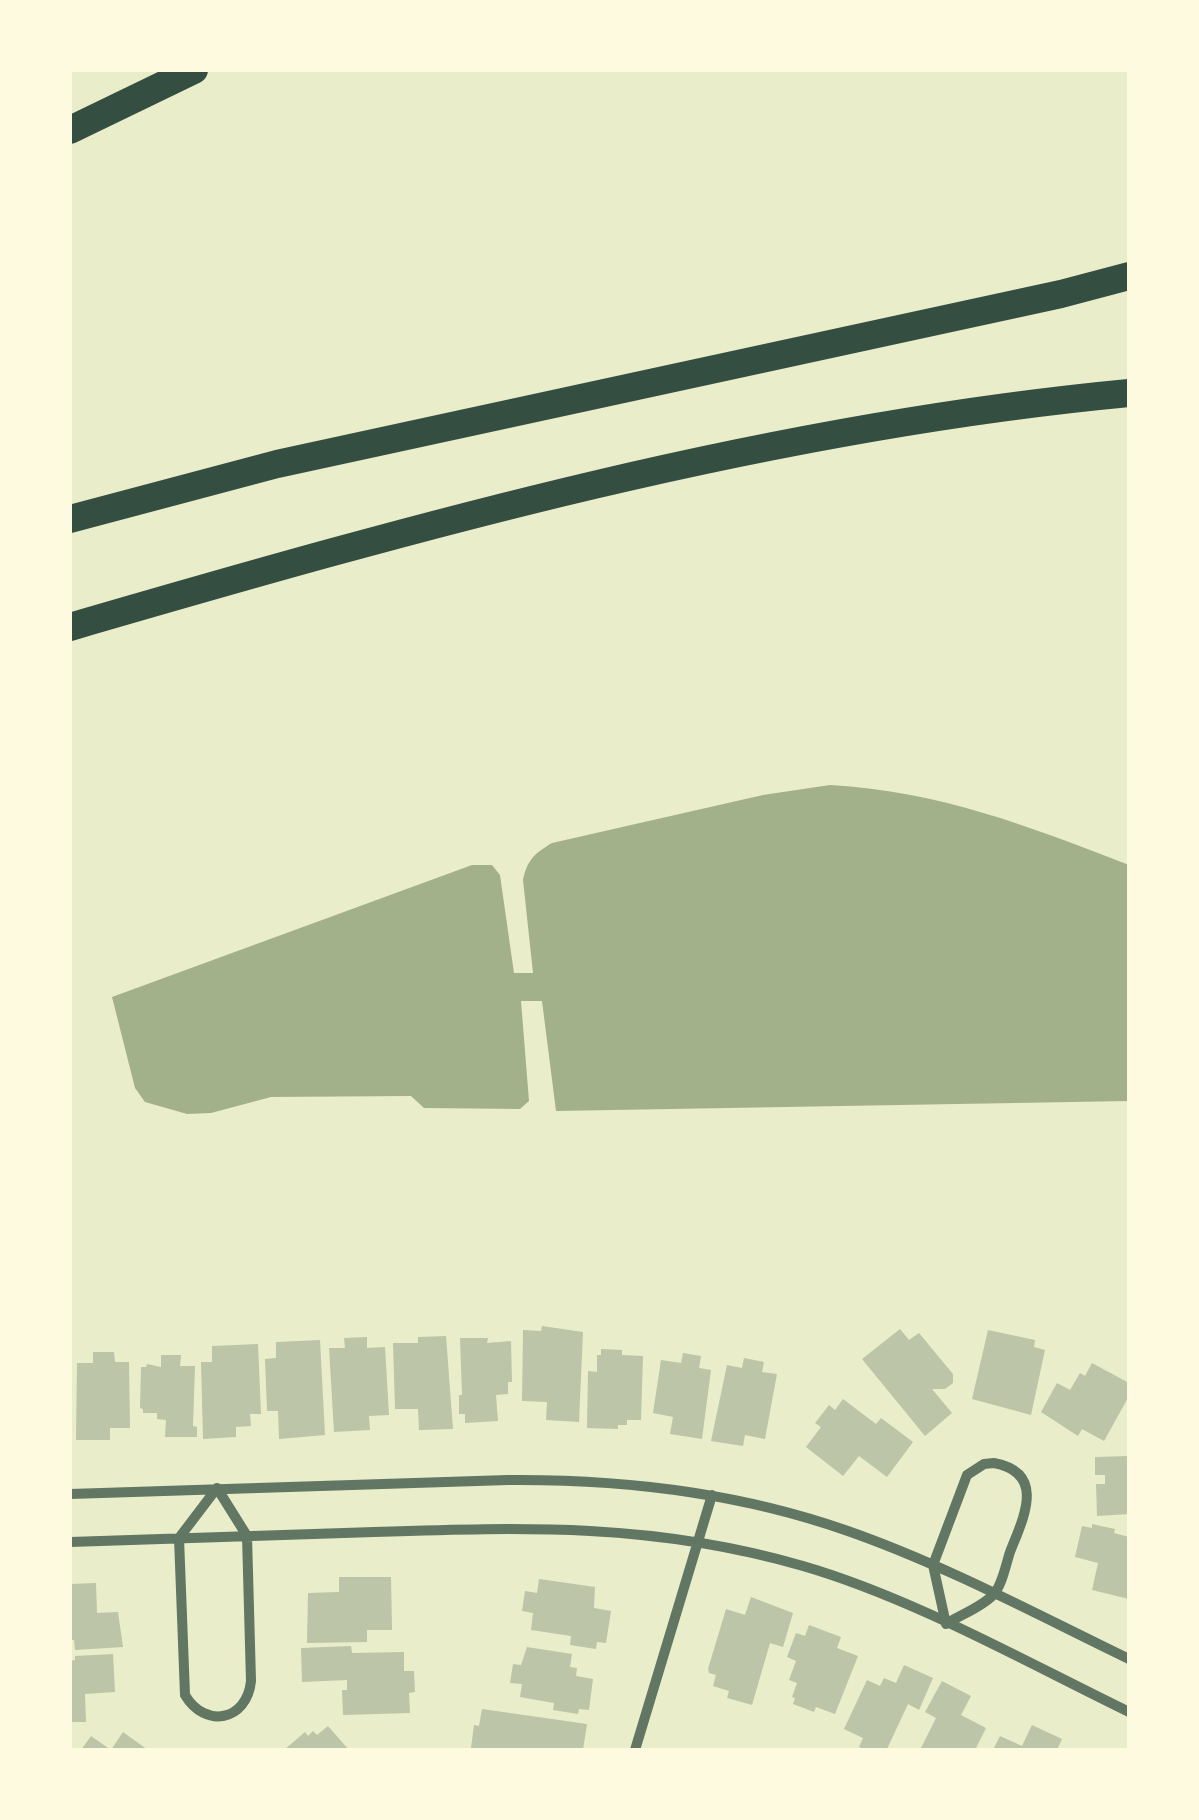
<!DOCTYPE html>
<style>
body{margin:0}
#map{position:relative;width:1199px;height:1820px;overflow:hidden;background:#e9edc9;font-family:Signika,sans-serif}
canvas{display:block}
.frame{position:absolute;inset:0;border:72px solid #fefae0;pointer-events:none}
</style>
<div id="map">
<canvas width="1199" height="1820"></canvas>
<div class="frame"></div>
</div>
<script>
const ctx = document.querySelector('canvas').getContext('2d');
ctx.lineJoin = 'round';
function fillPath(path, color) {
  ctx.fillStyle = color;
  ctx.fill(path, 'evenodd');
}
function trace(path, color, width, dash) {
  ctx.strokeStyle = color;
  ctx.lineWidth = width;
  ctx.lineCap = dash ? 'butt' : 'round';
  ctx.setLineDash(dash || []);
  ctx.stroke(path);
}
const water = new Path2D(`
 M830,785C942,792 1025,825 1129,865V1101L556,1111L542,1001H521L529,1101L520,1109L424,1108L411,1096L271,1097L211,1113L187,1114L145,1102L135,1088L112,997L472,865H492L500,875L514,973H533L523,880C527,860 535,853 552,843L763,795Z`);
const building = new Path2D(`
 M542,1326L583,1332L579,1422L546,1420L547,1402L522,1401L523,1330L541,1331Z
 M900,1329L909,1340L919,1333L953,1374V1383L945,1389H932L952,1413L925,1436L862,1359Z
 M988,1330L1035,1340L1034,1347L1045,1350L1031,1415L972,1399Z
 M446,1336L453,1429L419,1430L418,1409H395L393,1343H418V1337Z
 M367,1337V1348L385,1347L389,1415L369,1416L370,1430L334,1432L329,1348H345L344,1338Z
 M460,1338H488L487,1343L511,1341L512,1382H508V1394L496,1395L498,1421L465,1423V1414H459V1395H462Z
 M320,1340L325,1435L279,1439L278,1411H267L265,1359L276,1358V1342Z
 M258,1344L261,1414H250L251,1426L236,1427V1437L203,1439L201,1362H212V1346Z
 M601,1349L622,1350V1355L643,1356L641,1420H627V1425H618V1429L587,1428L588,1371L597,1372V1355H601Z
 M93,1352H114L115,1362H129L130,1428H110V1440H76L77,1363H93Z
 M683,1353L701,1356L699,1368L711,1370L702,1439L670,1434L673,1417L653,1413L661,1360L681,1363Z
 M161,1355H181L180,1366H195L193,1426L197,1427V1437H165L166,1420L157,1419V1413H143V1409L140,1408L141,1367H146L147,1364L161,1367Z
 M744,1358L764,1362L762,1372L777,1374L765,1439L745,1435L743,1446L711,1441L727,1365L742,1368Z
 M1092,1363L1129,1383V1396L1104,1441L1082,1429L1078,1436L1041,1412L1057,1383L1070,1390L1080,1373L1085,1376Z
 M843,1399L876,1424L881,1418L913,1442L887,1477L859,1456L843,1476L806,1447L821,1427L815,1423L829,1405L835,1410Z
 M1129,1456V1514L1097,1516L1096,1484H1105V1475H1095V1457Z
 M1092,1524L1115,1529L1114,1533L1129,1537V1599L1092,1590L1098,1563L1075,1557L1082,1526L1092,1528Z
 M339,1577H391L392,1630H367V1642L307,1643L308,1593L339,1592Z
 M539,1579L595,1587L594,1608L611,1611L606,1643L597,1642L596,1649L570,1645L571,1636L531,1630L533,1613L522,1611L525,1591L537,1593Z
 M96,1583L97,1613L118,1612L123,1647L75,1650L74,1640H70V1584Z
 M751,1597L793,1613L783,1647L770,1643L752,1705L727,1698L729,1691L713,1686L716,1675L709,1673L708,1669L726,1609L745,1615Z
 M809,1625L841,1637L837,1648L858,1656L835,1714L816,1707L814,1712L793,1704L795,1698L792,1697L797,1683L789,1680L796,1661L787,1657L796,1633L805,1636Z
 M351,1646L352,1653L404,1652V1671H414L415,1692L409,1693L410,1713L343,1715L342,1690H347V1680L302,1682L301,1648Z
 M527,1647L572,1654L570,1667L577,1668L576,1676L593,1679L589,1710L579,1709L578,1714L553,1710L554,1703L520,1697L522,1684L510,1683L513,1664L521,1665Z
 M113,1654L115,1692L85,1694L86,1722H70V1661L75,1660V1656Z
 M904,1665L933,1678L919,1710L908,1704L887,1749L866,1750L859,1747L863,1738L844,1729L867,1680L880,1686L884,1678L896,1683Z
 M942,1681L971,1696L961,1715L986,1728L975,1750H920L936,1718L925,1712Z
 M482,1709L587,1724L583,1750H475L471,1748L474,1725L479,1726Z
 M1032,1725L1062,1739L1057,1750H993L1000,1736L1022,1746Z
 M328,1726L349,1750H284L305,1732L308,1736L313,1731L317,1735Z
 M123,1732L148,1750H81L91,1736L111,1750Z`);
const minor = new Path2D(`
 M994,1463C1047,1473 1023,1519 1010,1552C1006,1564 1002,1586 993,1595C982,1607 960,1615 946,1624L933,1565L967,1475L984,1464Z
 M217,1488L247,1536L251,1681C247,1721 205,1729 185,1695L179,1538Z
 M70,1494L508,1480C623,1479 736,1492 845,1530C943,1564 1036,1614 1129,1659
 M70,1542C171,1539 273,1535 374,1532C526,1527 655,1523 803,1566C913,1598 1026,1662 1129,1712
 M635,1750L712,1495`);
const motorway = new Path2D(`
 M70,130L194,70
 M70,519L277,464L1061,294L1129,276
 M70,627C417,526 768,427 1129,393`);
fillPath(water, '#a3b18a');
fillPath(building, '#bcc5a7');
trace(minor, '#617663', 10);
trace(motorway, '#344e41', 28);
</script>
